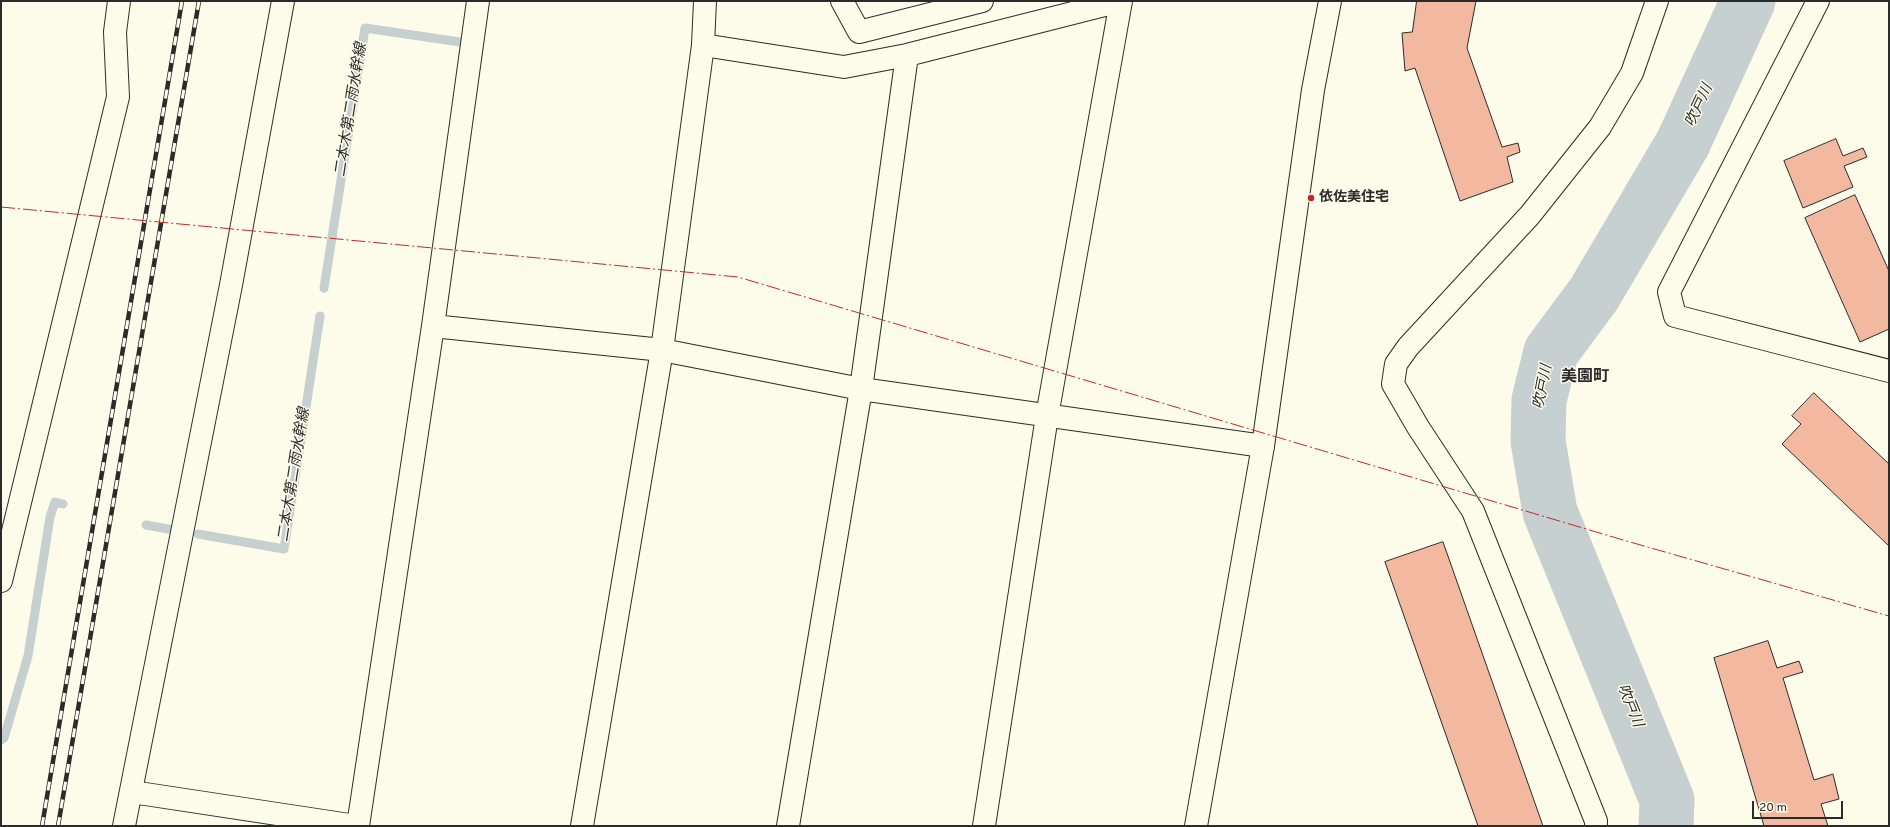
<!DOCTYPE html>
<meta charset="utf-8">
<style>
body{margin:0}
#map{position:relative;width:1890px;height:827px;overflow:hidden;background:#fdfbea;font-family:Overpass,sans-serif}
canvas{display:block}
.frame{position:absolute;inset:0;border:2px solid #2b2b2b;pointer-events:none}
.scale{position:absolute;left:1752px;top:801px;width:91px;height:18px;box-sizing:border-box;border:2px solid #2b2b2b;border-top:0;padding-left:5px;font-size:12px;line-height:14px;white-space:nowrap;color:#2b2b2b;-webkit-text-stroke:3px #fdfbea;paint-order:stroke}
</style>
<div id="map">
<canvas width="1890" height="827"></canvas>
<div class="frame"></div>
<div class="scale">20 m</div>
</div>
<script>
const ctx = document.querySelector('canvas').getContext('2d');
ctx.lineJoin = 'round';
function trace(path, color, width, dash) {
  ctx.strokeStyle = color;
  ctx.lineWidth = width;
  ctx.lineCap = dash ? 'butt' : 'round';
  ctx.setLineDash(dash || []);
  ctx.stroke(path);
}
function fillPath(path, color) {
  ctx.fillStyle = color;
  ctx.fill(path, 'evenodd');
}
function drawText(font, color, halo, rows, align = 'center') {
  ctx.font = font + ' Overpass,"Noto Sans JP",sans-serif';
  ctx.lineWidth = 3;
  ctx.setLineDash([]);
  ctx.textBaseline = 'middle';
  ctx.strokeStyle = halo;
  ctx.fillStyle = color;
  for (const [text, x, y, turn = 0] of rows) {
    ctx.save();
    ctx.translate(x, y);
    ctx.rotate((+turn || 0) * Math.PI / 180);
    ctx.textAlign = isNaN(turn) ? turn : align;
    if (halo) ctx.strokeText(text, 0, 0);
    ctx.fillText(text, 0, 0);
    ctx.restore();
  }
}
const stream = new Path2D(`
 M324,288L365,28L460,42
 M146,525L174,530
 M198,534L284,549L320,316
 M1,740L4,738L28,656L50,517L55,502L63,504`);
const river = new Path2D(`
 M1666,826L1667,800L1550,512L1538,441L1539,400L1551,352L1594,294L1683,143L1748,1`);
const building = new Path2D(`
 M1417,1H1476L1467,48L1502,147L1518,143L1520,152L1507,157L1513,182L1460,201L1415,68L1405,71L1402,33L1412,32Z
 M1836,139L1843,156L1863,148L1867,157L1844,166L1853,187L1803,208L1784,161Z
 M1855,195L1889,271V329L1860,342L1805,218Z
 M1814,393L1889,464V546L1782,444L1801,424L1792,416Z
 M1443,542L1543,826H1478L1385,562Z
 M1768,641L1777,668L1799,661L1803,672L1783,678L1814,780L1833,774L1839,799L1821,804L1828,826H1764L1714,658Z`);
const street = new Path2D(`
 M842,1L859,32L982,1
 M1818,1L1669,292L1675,316L1889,371
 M703,45L844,67L907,55
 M433,326L662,350L861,389L1263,446
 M1,581L118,97L115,32L119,1
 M132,792L356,826
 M124,826L231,285L283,1
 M358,826L433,326L478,1
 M788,826L861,389L907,55L1120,1
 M984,826L1047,416L1121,1
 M1596,826V821L1473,511L1418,427L1393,384L1396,364L1408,347L1530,215L1600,127L1632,73L1657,1`);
const secondary = new Path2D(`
 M582,826L662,350L703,45L705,1
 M1196,826L1263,446L1313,90L1330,1`);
const rail = new Path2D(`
 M42,826L182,1
 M58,826L199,1`);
const power = new Path2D(`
 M1,207L738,277L1630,542L1889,616`);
const markers = [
 [1311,198,4,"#c62828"]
];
const poiNames = [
 ["依佐美住宅",1319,198]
];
const waterNames = [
 ["吹戸川",1700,106,-65],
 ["二本木第二雨水幹線",352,110,-81],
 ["吹戸川",1544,387,-79],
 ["二本木第二雨水幹線",295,475,-81],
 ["吹戸川",1629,706,68]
];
const quarterNames = [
 ["美園町",1585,378]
];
trace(stream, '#c7d0d0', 9);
trace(river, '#c7d0d0', 55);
fillPath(building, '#f2b8a0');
trace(building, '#2b2b2b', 1);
trace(street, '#2b2b2b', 24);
trace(secondary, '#2b2b2b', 24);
trace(street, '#fdfbea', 22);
trace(secondary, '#fdfbea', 22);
trace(rail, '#2b2b2b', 4.5);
trace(rail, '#fdfbea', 3, [9]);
trace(power, '#c62828', 1, [14, 3, 2, 3]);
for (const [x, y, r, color] of markers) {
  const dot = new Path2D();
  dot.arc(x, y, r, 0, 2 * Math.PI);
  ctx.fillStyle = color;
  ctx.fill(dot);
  trace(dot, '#fdfbea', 1.5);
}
drawText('bold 14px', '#2b2b2b', '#fdfbea', poiNames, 'left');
drawText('italic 15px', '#2b2b2b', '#fdfbea', waterNames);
drawText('bold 16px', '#2b2b2b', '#fdfbea', quarterNames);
</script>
